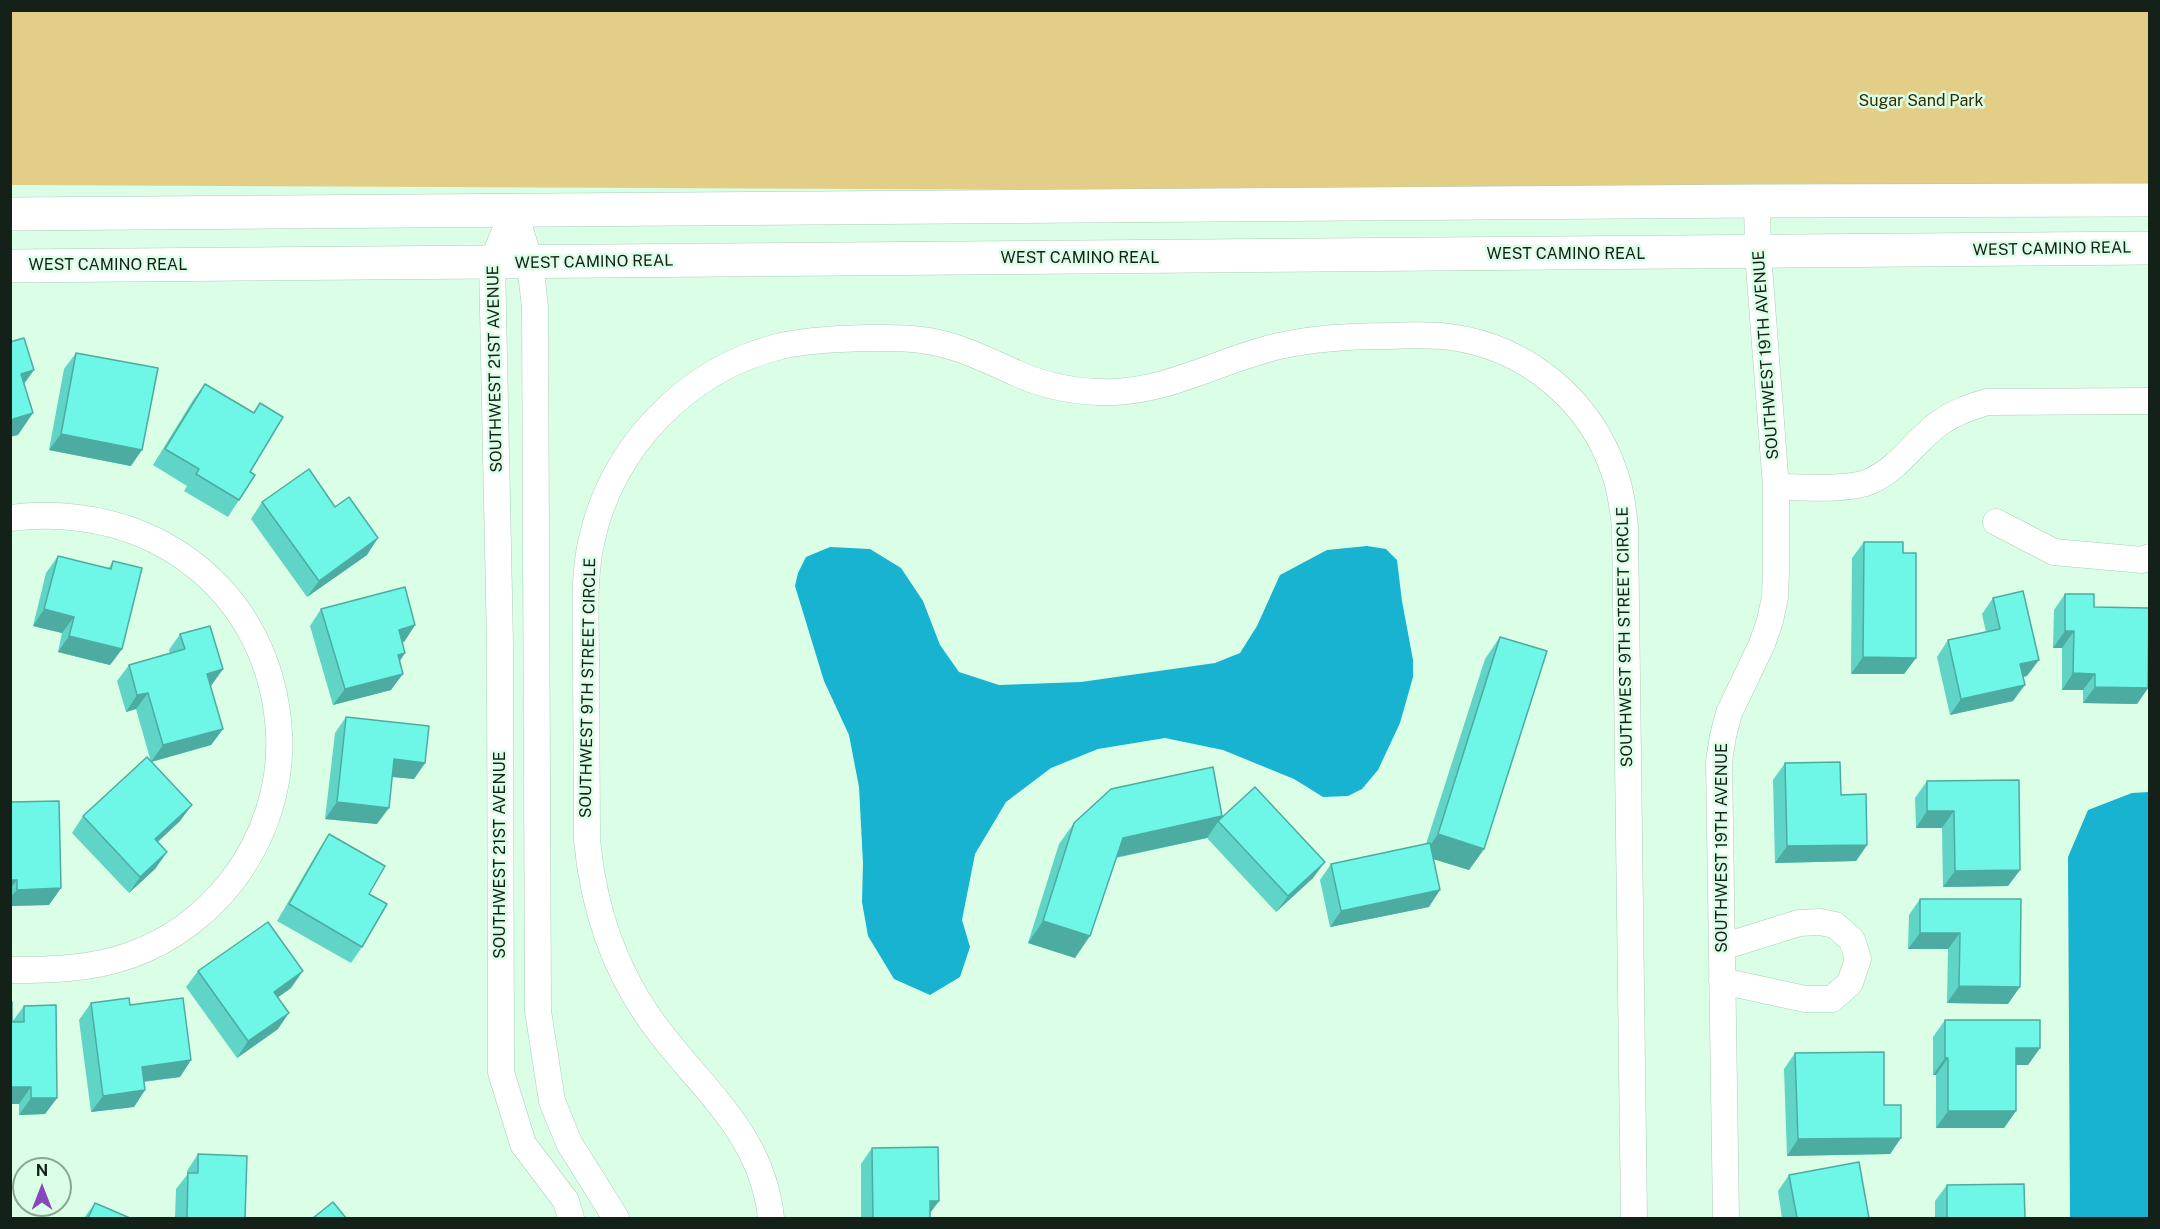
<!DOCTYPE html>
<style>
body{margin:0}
#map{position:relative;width:2160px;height:1229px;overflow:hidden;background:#dbfee6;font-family:"Public Sans",sans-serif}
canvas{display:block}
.frame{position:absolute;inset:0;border:12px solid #142118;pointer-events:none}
.north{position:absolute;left:12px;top:1157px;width:60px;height:60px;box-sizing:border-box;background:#dbfee6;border:2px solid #8ba694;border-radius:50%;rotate:0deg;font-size:16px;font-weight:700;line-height:24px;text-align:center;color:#142118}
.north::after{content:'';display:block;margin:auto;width:21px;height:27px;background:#8647bd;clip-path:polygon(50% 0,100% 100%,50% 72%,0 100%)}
</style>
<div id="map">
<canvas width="2160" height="1229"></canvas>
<div class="frame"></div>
<div class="north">N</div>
</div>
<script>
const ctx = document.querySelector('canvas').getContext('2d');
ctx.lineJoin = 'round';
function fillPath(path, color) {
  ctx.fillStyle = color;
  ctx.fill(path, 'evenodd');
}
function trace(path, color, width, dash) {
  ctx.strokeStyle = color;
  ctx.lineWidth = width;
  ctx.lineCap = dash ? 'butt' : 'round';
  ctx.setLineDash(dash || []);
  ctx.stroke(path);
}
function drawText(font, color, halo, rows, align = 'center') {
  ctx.font = font + ' "Public Sans",sans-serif';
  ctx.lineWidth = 5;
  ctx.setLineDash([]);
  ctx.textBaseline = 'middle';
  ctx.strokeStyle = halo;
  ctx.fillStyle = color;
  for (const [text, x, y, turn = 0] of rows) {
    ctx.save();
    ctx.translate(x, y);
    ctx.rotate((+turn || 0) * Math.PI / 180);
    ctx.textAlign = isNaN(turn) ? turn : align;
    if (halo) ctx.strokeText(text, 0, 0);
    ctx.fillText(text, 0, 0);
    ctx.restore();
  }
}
const green = new Path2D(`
 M11,11H2149V195L11,185Z`);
const water = new Path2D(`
 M1367,546L1386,549L1397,560L1402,601L1413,660V677L1400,723L1378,770L1362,789L1348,796L1323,797L1294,779L1223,750L1165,738L1098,749L1051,768L1006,802L975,854L962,920L970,947L960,977L930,995L894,979L868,936L862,902L863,863L859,787L849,735L824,681L795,586L798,573L806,557L830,547L870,549L901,568L923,601L940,645L959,672L999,685L1081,682L1215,663L1240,653L1257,626L1280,575L1327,550Z
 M2149,792V1218H2070L2068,857L2088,810L2132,793Z`);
const street = new Path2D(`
 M514,210L492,262L500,643L501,1072L523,1144L566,1201L571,1218
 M514,210L530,262L535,308L538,1011L552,1101L569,1143L616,1218
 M1776,487C1801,487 1849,491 1871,481C1901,467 1915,440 1941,422C1955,412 1970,407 1987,402L2150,401
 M10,518C150,500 271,589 279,733C282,786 264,839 232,881C206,914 171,941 131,955C92,969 52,970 10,970
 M1996,522L2054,552L2142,560L2150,557
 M1722,947L1799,923L1820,922L1835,925L1852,940L1858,959L1850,983L1832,999H1805L1722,981
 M771,1218C762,1130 697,1086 650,1019C612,965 593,904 587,840C587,780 586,720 586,660C586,621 583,581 591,543C611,448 686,369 781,346C809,340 837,339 866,338C884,338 902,337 921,340C956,344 984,359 1016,373C1042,385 1070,391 1099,392C1164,395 1218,360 1279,346C1315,338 1351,336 1388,336C1408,335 1429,334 1450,337C1527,347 1591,401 1615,474C1621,491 1623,509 1625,527L1634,1218
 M1726,1218L1719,761L1723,736L1729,713L1762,644L1770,621L1775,597L1776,571V487L1758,253L1757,201`);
const secondary = new Path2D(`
 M10,214L1757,201L2150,200
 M10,266L2150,248`);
const wall = new Path2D(`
 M76,353L131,466L49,450L64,369Z
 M205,384L254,413L260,403L250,472L239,500L228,517L184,491L187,486L153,465L193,400Z
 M262,502L335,507L367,555L307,597L251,519Z
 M1864,542L1903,553L1916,658L1904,674H1851L1852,558Z
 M58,556L108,569L113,561L122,649L110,665L58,652L62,633L33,626L46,573Z
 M2065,594L2094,607L2148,688L2137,704L2083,703V690H2062V648H2053L2054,610Z
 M1993,598L2027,676L2023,677L2013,701L1950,715L1937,657L1948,640L1986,632L1982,614Z
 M321,609L415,625L404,642H402L405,653L400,661L391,690L333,705L310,626Z
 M180,634L223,669L210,686L223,729L211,745L151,762L136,709L126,712L117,681L129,665L170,653L169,650Z
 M1500,637L1484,849L1469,870L1434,859L1429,907L1330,927L1320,880L1331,864L1426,844L1485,659Z
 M346,717L425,763L414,779L392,777L377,824L325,819L335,733Z
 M1785,763L1841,795L1867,845L1856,861L1775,863L1773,780Z
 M1927,781L2020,870L2008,886L1943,887L1942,828H1916L1915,798Z
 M10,802L61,888L49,905L10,906Z
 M83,816L180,821L158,842L167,852L155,869L129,893L72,833Z
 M1222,816L1218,821L1313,878L1276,912L1207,838L1116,858L1075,958L1028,943L1059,844L1074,823Z
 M329,834L362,947L351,963L277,921L318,851Z
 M1920,899H2021L2008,1004L1947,1003L1948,949H1908L1909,915Z
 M198,971L291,988L278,997V1029L237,1058L186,987Z
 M91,1003L130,1005L191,1060L180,1077L144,1082L145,1090L134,1107L91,1112L79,1020Z
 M24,1006L57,1098L45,1114L19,1115V1104L12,1022Z
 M1945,1020L2040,1048L2028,1065H2016V1111L2004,1128H1936V1075H1933V1037Z
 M1795,1053L1884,1105L1901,1138L1890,1154L1787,1156L1784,1069Z
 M872,1148L939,1201L930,1213V1218H861V1164Z
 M198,1154L245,1218H175L176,1189L187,1175V1171Z
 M1789,1175L1869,1218H1782L1778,1191Z
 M1947,1185L2025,1218H1935V1201Z
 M95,1203L130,1218H84Z`);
const shadedWall = new Path2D(`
 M34,370L19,391L21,374Z
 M33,413L18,435L10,437V420Z
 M61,434L142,450L131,466L49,450Z
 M378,538L367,555L307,597L319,581Z
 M44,609L74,617L62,633L33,626Z
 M415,625L404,642L387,646L399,630Z
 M2065,631H2074L2062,648H2053Z
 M69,636L122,649L110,665L58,652Z
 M405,653L393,670L398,655Z
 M1863,657L1916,658L1904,674H1851Z
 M2039,660L2027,676L2008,681L2020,664Z
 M223,669L211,686L195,690L207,674Z
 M2073,673L2095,674L2083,690H2062Z
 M403,674L391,690L333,705L345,689Z
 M2025,685L2013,701L1950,715L1961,699Z
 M2095,687L2148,688L2137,704L2083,703Z
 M148,693L136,709L126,712L137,695Z
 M223,729L211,745L151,762L163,745Z
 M394,759L425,763L414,779L383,776Z
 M337,802L389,808L377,824L325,819Z
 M192,805L180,821L143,855L155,839Z
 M1927,811H1954L1942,828H1916Z
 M1222,816L1207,838L1108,859L1123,838Z
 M1438,834L1484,849L1469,870L1423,856Z
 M1867,845L1856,861L1775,863L1787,846Z
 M167,852L155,869L129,893L140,877Z
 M1325,862L1313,878L1276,912L1288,896Z
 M2020,870L2008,886L1943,887L1955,871Z
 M10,880H17L10,889Z
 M61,888L49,905L10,906V898L17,890Z
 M1440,890L1429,907L1330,927L1341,911Z
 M1043,921L1090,936L1075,958L1028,943Z
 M1920,933H1960L1948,949H1908Z
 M303,971L291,988L263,1008L274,992Z
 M1959,986L2020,987L2008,1004L1947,1003Z
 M289,1013L278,1029L237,1058L248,1041Z
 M2016,1048H2040L2028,1065H2004Z
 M1945,1058H1948L1936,1075H1933Z
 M191,1060L180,1077L131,1083L142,1067Z
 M10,1087H31L19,1104H10Z
 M145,1090L134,1107L91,1112L103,1096Z
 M31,1098H57L45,1114L19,1115Z
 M1948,1111H2016L2004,1128H1936Z
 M1901,1138L1890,1154L1787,1156L1798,1139Z
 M930,1201H939L927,1217Z`);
const building = new Path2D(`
 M24,338L34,370L21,374L33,413L10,420V342Z
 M76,353L158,368L142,450L61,434Z
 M205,384L254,413L260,403L283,417L250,472L255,475L239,500L196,474L199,469L165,449Z
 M309,469L335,507L349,497L378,538L319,581L262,502Z
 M1864,542H1903V553H1916V658L1863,657Z
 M58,556L111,569L113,561L142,568L122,649L69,636L74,617L44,609Z
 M405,587L415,625L399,630L405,653L398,655L403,674L345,689L321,609Z
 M2023,591L2039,660L2020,664L2025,685L1961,699L1948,640L2000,629L1993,598Z
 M2065,594H2094V607L2149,608L2148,688L2095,687V674L2073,673L2074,631H2065Z
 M210,626L223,669L207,674L223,729L163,745L148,693L137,695L129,665L185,649L180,634Z
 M1500,637L1547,651L1484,849L1438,834Z
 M346,717L429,726L425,763L394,759L389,808L337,802Z
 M147,757L192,805L155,839L167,852L140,877L83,816Z
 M1840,762L1841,795L1866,794L1867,845L1787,846L1785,763Z
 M1213,767L1222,816L1123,838L1090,936L1043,921L1074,823L1111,789Z
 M2019,780L2020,870L1955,871L1954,811H1927V781Z
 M1255,787L1325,862L1288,896L1218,821Z
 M59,801L61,888L17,890V880H10V802Z
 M329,834L385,866L369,894L387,904L362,947L289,904Z
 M1430,843L1440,890L1341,911L1331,864Z
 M1920,899H2021L2020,987L1959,986L1960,933H1920Z
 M268,922L303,971L274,992L289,1013L248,1041L198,971Z
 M129,998L130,1005L183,998L191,1060L142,1067L145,1090L103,1096L91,1003Z
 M10,1002H12V1022H24V1006L56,1005L57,1098H31V1087H10Z
 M1945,1020H2040V1048H2016V1111H1948V1058H1945Z
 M1884,1052V1105H1901V1138L1798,1139L1795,1053Z
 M938,1147L939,1201H930V1218H873L872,1148Z
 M198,1154L247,1156L245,1218H187L188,1173H198Z
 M1859,1162L1869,1218H1797L1789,1175Z
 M2024,1184L2025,1218H1947V1185Z
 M333,1202L346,1218H313Z
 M95,1203L130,1218H88Z`);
const parkNames = [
 ["Sugar Sand Park",1921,101]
];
const streetNames = [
 ["WEST CAMINO REAL",2052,249,-1],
 ["WEST CAMINO REAL",1566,254],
 ["WEST CAMINO REAL",1080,258],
 ["WEST CAMINO REAL",594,262,-1],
 ["WEST CAMINO REAL",108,265],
 ["SOUTHWEST 19TH AVENUE",1766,355,-94],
 ["SOUTHWEST 21ST AVENUE",495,369,-91],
 ["SOUTHWEST 9TH STREET CIRCLE",1625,637,-91],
 ["SOUTHWEST 9TH STREET CIRCLE",588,688,-89],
 ["SOUTHWEST 19TH AVENUE",1722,848,-90],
 ["SOUTHWEST 21ST AVENUE",500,855,-90]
];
fillPath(green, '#e2ce87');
fillPath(water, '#18b3d0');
trace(street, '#aacdb5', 27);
trace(secondary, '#aacdb5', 34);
trace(street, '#fff', 26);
trace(secondary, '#fff', 33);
fillPath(wall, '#5fd4c7');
fillPath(shadedWall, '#4daca2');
fillPath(building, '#6ef6e7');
trace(building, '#4daca2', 1.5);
drawText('16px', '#342a00', '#dbfee6', parkNames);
drawText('16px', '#142118', '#dbfee6', streetNames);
</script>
